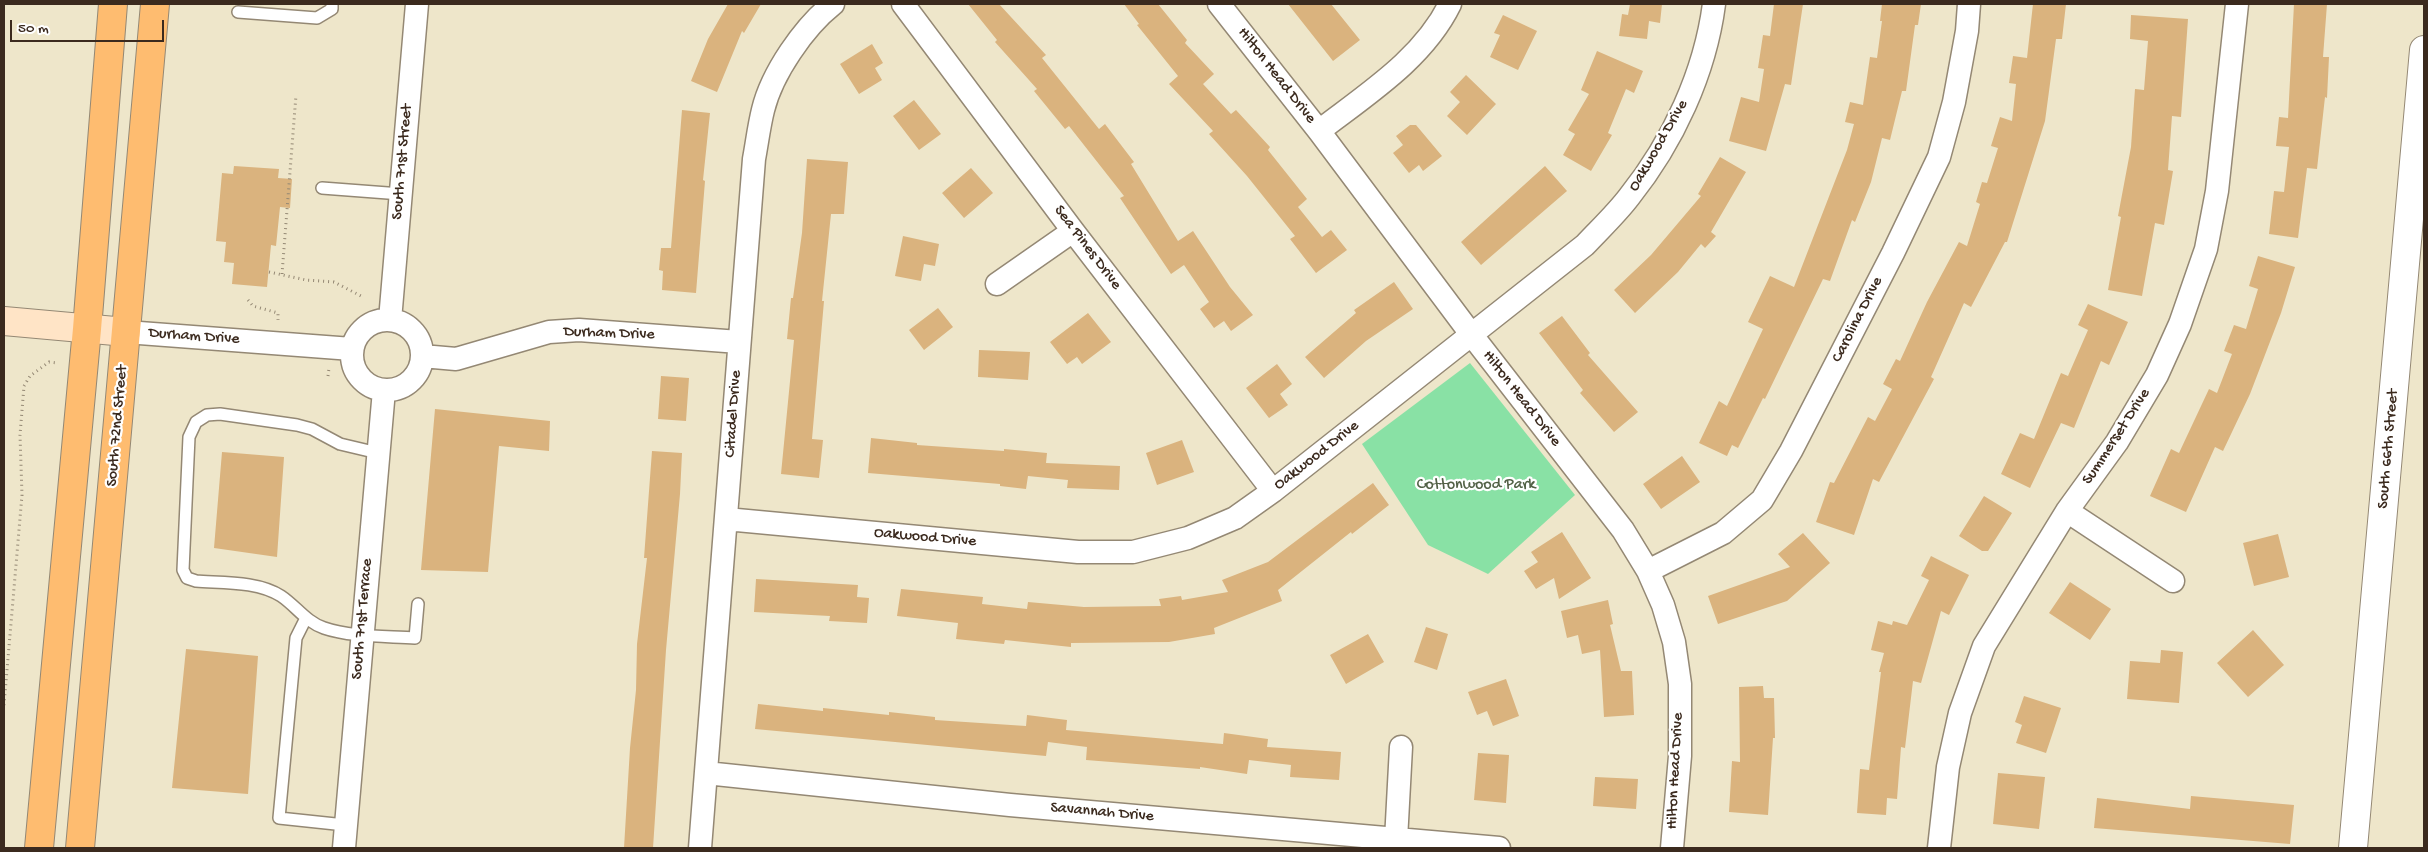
<!DOCTYPE html>
<style>
body{margin:0}
#map{position:relative;width:2428px;height:852px;overflow:hidden;background:#eee6ca;font-family:"Gochi Hand",sans-serif}
canvas{display:block}
.frame{position:absolute;inset:0;border:5px solid #3b2a1e;pointer-events:none}
.scale{position:absolute;left:10px;top:20px;width:154px;height:22px;box-sizing:border-box;border:2px solid #3b2a1e;border-top:0;padding-left:6px;font-size:15px;line-height:18px;white-space:nowrap;color:#3b2a1e;-webkit-text-stroke:4px #fff;paint-order:stroke}
</style>
<div id="map">
<canvas width="2428" height="852"></canvas>
<div class="frame"></div>
<div class="scale">50 m</div>
</div>
<script>
const ctx = document.querySelector('canvas').getContext('2d');
ctx.lineJoin = 'round';
function fillPath(path, color) {
  ctx.fillStyle = color;
  ctx.fill(path, 'evenodd');
}
function trace(path, color, width, dash) {
  ctx.strokeStyle = color;
  ctx.lineWidth = width;
  ctx.lineCap = dash ? 'butt' : 'round';
  ctx.setLineDash(dash || []);
  ctx.stroke(path);
}
function drawText(font, color, halo, rows, align = 'center') {
  ctx.font = font + ' "Gochi Hand",sans-serif';
  ctx.lineWidth = 4.5;
  ctx.setLineDash([]);
  ctx.textBaseline = 'middle';
  ctx.strokeStyle = halo;
  ctx.fillStyle = color;
  for (const [text, x, y, turn = 0] of rows) {
    ctx.save();
    ctx.translate(x, y);
    ctx.rotate((+turn || 0) * Math.PI / 180);
    ctx.textAlign = isNaN(turn) ? turn : align;
    if (halo) ctx.strokeText(text, 0, 0);
    ctx.fillText(text, 0, 0);
    ctx.restore();
  }
}
const green = new Path2D(`
 M1470,363L1575,495L1488,574L1428,545L1362,444Z`);
const building = new Path2D(`
 M728,4H761L744,33L742,31L717,92L691,81L708,39Z
 M968,4H999L1046,55L1042,58L1099,129L1105,124L1134,162L1131,164L1178,241L1193,231L1230,287L1253,315L1231,331L1224,321L1214,328L1200,309L1209,302L1184,265L1171,274L1120,198L1124,196L1069,126L1065,129L1034,91L1037,89L995,42L997,40Z
 M1124,4H1158L1187,40L1185,43L1214,74L1203,84L1231,114L1236,110L1270,147L1268,150L1307,199L1298,207L1322,237L1331,230L1347,250L1316,273L1290,239L1295,236L1247,176L1209,134L1213,131L1169,84L1178,76L1137,25L1139,24Z
 M1288,4H1331L1360,40L1333,61Z
 M1630,4H1662L1660,23L1649,21L1647,39L1619,36L1622,14L1628,15Z
 M1774,4H1803L1791,85L1785,84L1766,151L1729,141L1741,97L1759,102L1764,69L1758,68L1763,35L1770,36Z
 M1882,4H1921L1918,25H1915L1906,91H1902L1890,140L1882,138L1871,182L1855,222L1852,220L1830,281L1823,279L1765,399L1763,398L1738,448L1732,445L1727,456L1699,443L1719,401L1727,406L1763,329L1748,322L1770,276L1794,287L1847,150L1854,124L1845,122L1850,102L1863,105L1870,57L1877,58L1882,21H1880Z
 M2033,4H2066L2062,39H2056L2045,121L2007,242H2005L1971,307L1964,303L1931,377L1934,379L1879,482L1873,479L1854,535L1816,522L1830,482L1834,483L1868,417L1875,421L1892,389L1883,384L1896,359L1900,361L1927,302L1959,242L1967,246L1980,204L1976,202L1982,182L1987,183L1998,148L1991,146L2000,117L2012,121L2016,84L2009,83L2013,56L2027,58Z
 M2294,4H2327L2323,57H2329L2327,98L2325,97L2317,169L2307,168L2298,238L2269,234L2274,191L2284,192L2289,147L2276,146L2279,117L2288,118Z
 M1503,15L1537,31L1518,70L1490,57L1500,35L1494,33Z
 M2131,15L2188,19L2181,117L2172,116L2168,170L2173,171L2164,225L2155,223L2142,296L2108,290L2121,217L2118,216L2131,147L2135,89L2144,90L2148,41L2130,39Z
 M872,44L883,63L875,68L882,80L859,94L840,64Z
 M1597,51L1643,71L1634,93L1626,89L1608,133L1612,135L1591,171L1563,155L1575,134L1568,130L1589,94L1581,90Z
 M1466,75L1496,104L1467,135L1447,116L1460,102L1450,92Z
 M914,100L941,134L919,150L893,116Z
 M682,110L710,113L703,180L705,181L696,293L662,290L663,271L659,270L661,248H671Z
 M1410,125H1416L1442,156L1423,171L1419,165L1409,173L1393,153L1403,145L1396,136Z
 M1720,157L1746,172L1711,232L1716,236L1705,248L1701,244L1678,272L1635,313L1614,290L1651,255L1701,196L1698,194Z
 M807,159L848,162L844,214H831L822,301H824L812,439L823,440L819,478L781,474L794,340L787,339L791,298H793L802,233Z
 M234,166L279,169L278,178L292,179L290,208L280,207L276,246L271,245L267,287L232,284L234,263L224,262L226,242L216,241L222,173L233,174Z
 M1545,166L1567,191L1481,265L1461,242Z
 M971,168L993,193L964,218L942,193Z
 M903,236L939,244L935,266L924,264L921,281L895,276Z
 M2258,256L2295,267L2281,313L2250,394L2223,451L2215,447L2186,512L2150,496L2171,449L2179,453L2209,389L2217,393L2232,354L2224,351L2234,325L2246,329L2258,289L2249,286Z
 M1394,282L1413,309L1366,341L1324,378L1305,357L1356,313L1354,310Z
 M2088,304L2128,322L2109,365L2101,361L2074,428L2061,423L2030,488L2001,474L2020,433L2034,439L2061,373L2068,376L2088,330L2078,325Z
 M938,308L953,327L924,350L909,330Z
 M1088,313L1111,342L1082,364L1077,357L1067,364L1050,342Z
 M1562,316L1590,353L1588,355L1638,412L1614,432L1580,393L1583,390L1539,333Z
 M979,350L1030,352L1028,380L978,377Z
 M1277,364L1292,384L1280,394L1288,405L1269,418L1246,388Z
 M661,376L689,378L686,421L658,419Z
 M435,409L550,421L549,451L499,446L488,572L421,570Z
 M871,438L917,443V445L1004,451V449L1047,453L1046,463L1120,466L1119,490L1067,488L1068,480L1028,476L1026,489L1000,486V484L868,473Z
 M1182,440L1194,472L1157,485L1146,453Z
 M652,451L682,453L680,494L666,650L653,848H624L630,748L636,690L637,644L647,558H644Z
 M222,452L284,457L277,557L214,548Z
 M1682,456L1700,482L1661,509L1643,484Z
 M1373,483L1389,505L1352,534L1351,532L1278,590L1282,601L1214,628L1215,634L1169,642L1071,643V647L1005,640L1004,644L956,639L958,623L897,616L901,589L983,597L982,604L1027,609L1028,602L1084,607L1161,606L1159,599L1181,596L1182,600L1228,592L1222,580L1268,562Z
 M1984,496L2012,513L1988,551H1982L1959,536Z
 M1562,532L1591,578L1559,599L1554,578L1536,589L1524,571L1538,562L1531,552Z
 M1803,533L1830,563L1787,601L1718,624L1708,596L1790,567L1778,554Z
 M2278,534L2289,577L2254,586L2243,543Z
 M1931,556L1969,575L1949,615L1941,611L1921,683L1913,681L1905,748L1901,747L1897,799L1887,798L1886,815L1857,813L1860,769L1869,770L1881,672H1879L1884,653L1871,650L1878,621L1892,625L1893,621L1907,625L1929,580L1921,576Z
 M756,579L858,585L857,597L869,598L867,623L829,621L830,616L754,612Z
 M2070,582L2111,609L2090,640L2049,613Z
 M1608,600L1613,624L1610,625L1621,671H1632L1634,715L1604,717L1600,650L1582,654L1578,635L1567,638L1561,611Z
 M1426,627L1448,634L1437,670L1414,662Z
 M2253,630L2284,665L2248,697L2217,663Z
 M1368,634L1384,662L1346,684L1330,655Z
 M186,649L258,656L248,794L172,788Z
 M2161,650L2183,652L2179,703L2127,699L2130,661L2160,663Z
 M1506,679L1519,716L1493,726L1487,711L1477,715L1468,692Z
 M1763,686L1764,698H1774L1775,738H1773L1768,815L1729,812L1732,761L1740,762L1739,687Z
 M2024,696L2061,708L2046,753L2016,743L2022,725L2015,722Z
 M758,704L823,711V708L889,715V712L935,717V720L1026,726L1027,715L1067,720L1066,730L1223,744L1224,733L1268,739L1267,747L1341,752L1339,780L1290,777L1291,765L1249,760L1247,774L1200,767V769L1086,760L1087,747L1048,742L1046,756L755,729Z
 M1478,753L1509,755L1506,803L1474,800Z
 M1998,773L2045,777L2039,829L1993,824Z
 M1595,777L1638,779L1636,809L1593,806Z
 M2191,796L2294,805L2290,844L2094,828L2097,798L2190,809Z`);
const path = new Path2D(`
 M269,272L306,280L334,282L363,297
 M282,274L296,95
 M248,300L253,306L278,313V320
 M328,376L329,368
 M4,705L22,495L20,435L24,386L30,376L49,362L57,363`);
const service = new Path2D(`
 M238,12L317,18L332,9V4
 M322,188L401,194
 M378,453L340,444L312,429L297,425L220,414L207,415L196,422L189,437L183,570L187,578L196,581C223,583 258,581 281,596C296,606 306,622 324,628C350,637 387,636 415,638L418,604
 M306,618L296,638L279,818L345,825`);
const minor = new Path2D(`
 M903,4L1073,231L1273,491
 M1219,4L1319,131L1471,334L1623,530L1648,571L1663,605L1674,642L1680,684V756L1672,848
 M1319,131C1367,94 1423,59 1450,4
 M997,284L1073,231
 M390,320L417,4
 M352 355a35 35 0 1 1 70 0a35 35 0 1 1-70 0Z
 M126,332L352,349
 M422,356L456,359L549,332L579,330L739,342
 M2067,511L2173,581
 M726,519L1078,552H1133L1188,538L1235,518L1273,491L1585,245C1600,229 1616,214 1629,197C1673,142 1705,73 1714,4
 M1648,571L1723,533L1762,500L1791,451L1893,253L1939,157L1954,102L1967,31L1969,4
 M706,773L1010,805L1499,848
 M1396,840L1401,747
 M344,848L384,390
 M700,848L754,159C757,143 759,126 763,110C772,73 804,27 833,4
 M1939,848L1948,767L1960,713L1984,646L2067,511L2117,442L2157,375L2180,324L2206,249L2217,191L2237,4`);
const tertiary = new Path2D(`
 M2353,848L2424,50`);
const secondary = new Path2D(`
 M4,321L126,332`);
const primary = new Path2D(`
 M39,848L87,329L113,4
 M80,848L155,4`);
const streetNames = [
 ["Hilton Head Drive",1276,76,52],
 ["Oakwood Drive",1659,146,-60],
 ["South 71st Street",403,162,-85],
 ["Sea Pines Drive",1087,248,53],
 ["Carolina Drive",1858,320,-63],
 ["Durham Drive",609,334,2],
 ["Durham Drive",194,337,4],
 ["Hilton Head Drive",1521,399,52],
 ["Citadel Drive",734,414,-86],
 ["South 72nd Street",118,426,-85],
 ["Summerset Drive",2117,437,-57],
 ["South 66th Street",2389,449,-85],
 ["Oakwood Drive",1317,456,-38],
 ["Oakwood Drive",925,538,5],
 ["South 71st Terrace",363,619,-85],
 ["Hilton Head Drive",1676,771,-87],
 ["Savannah Drive",1102,813,5]
];
const parkNames = [
 ["Cottonwood Park",1476,486]
];
fillPath(green, '#89e1a5');
fillPath(building, '#dab37e');
trace(service, '#948874', 14);
trace(minor, '#948874', 25);
trace(tertiary, '#948874', 30);
trace(secondary, '#948874', 30);
trace(primary, '#948874', 30);
trace(path, '#948874', 3, [1, 4]);
trace(service, '#fff', 11);
trace(minor, '#fff', 22);
trace(tertiary, '#fff', 28);
trace(secondary, '#ffe4c6', 28);
trace(primary, '#febc70', 28);
drawText('16px', '#3b2a1e', '#fff', streetNames);
drawText('16px', '#526146', '#fff', parkNames);
</script>
